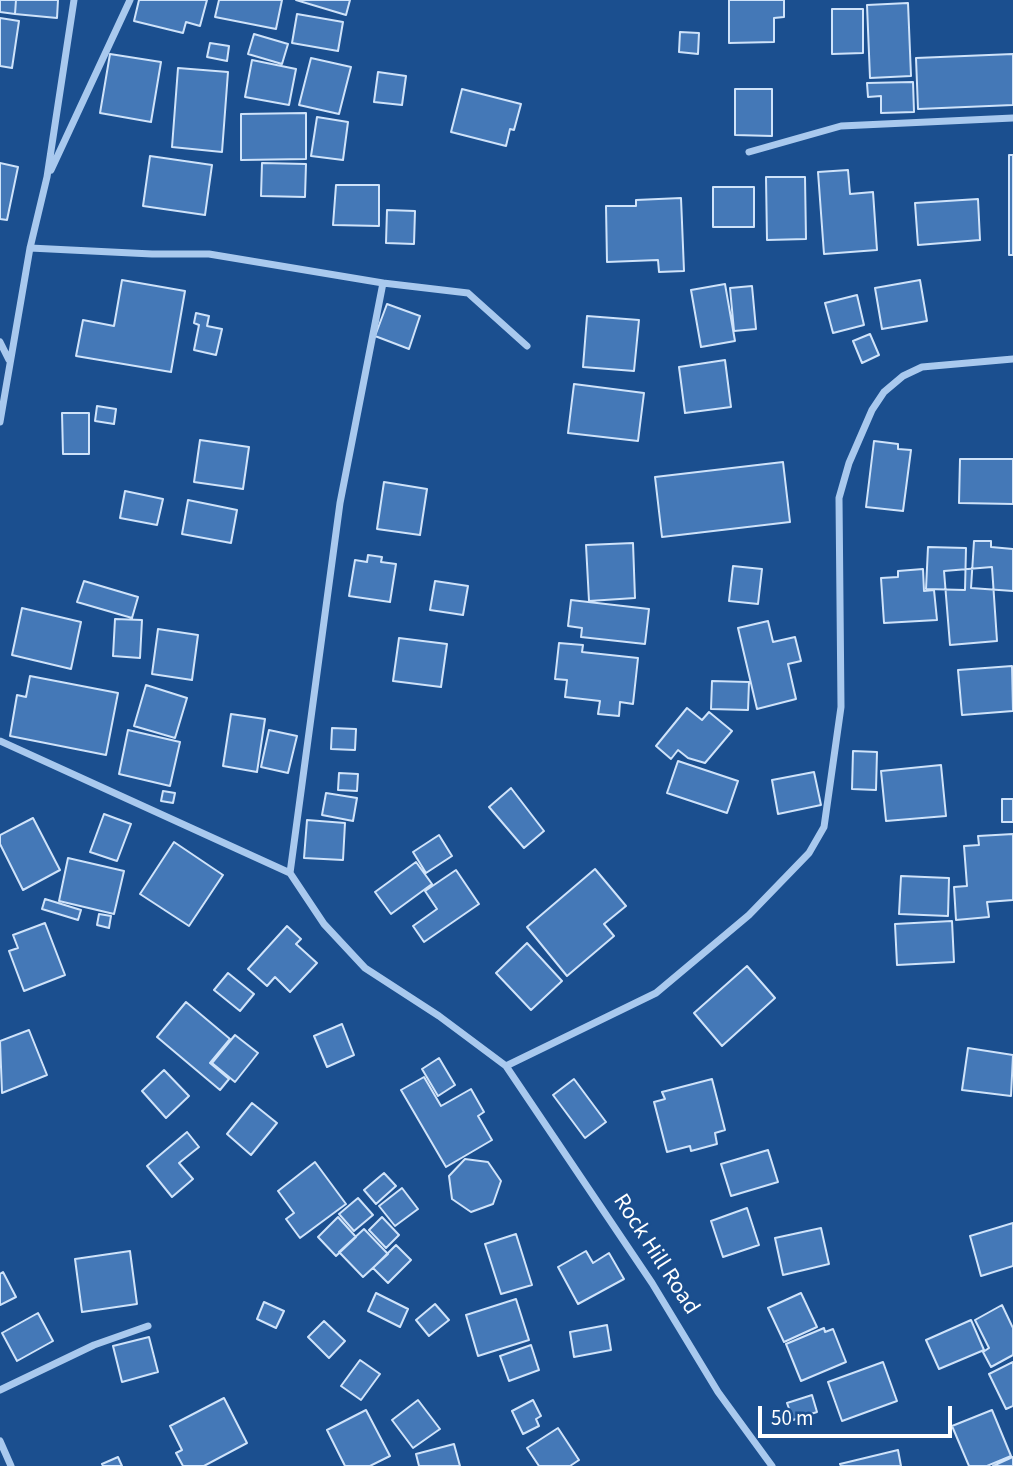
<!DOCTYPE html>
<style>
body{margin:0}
#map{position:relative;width:1013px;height:1466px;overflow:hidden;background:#1b4f8f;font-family:"Source Sans 3",sans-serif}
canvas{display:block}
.scale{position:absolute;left:758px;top:1406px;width:194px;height:32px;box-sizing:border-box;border:4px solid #fff;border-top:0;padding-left:9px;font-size:21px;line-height:24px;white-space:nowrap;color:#fff;-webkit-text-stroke:5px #1b4f8f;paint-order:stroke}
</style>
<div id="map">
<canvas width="1013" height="1466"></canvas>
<div class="scale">50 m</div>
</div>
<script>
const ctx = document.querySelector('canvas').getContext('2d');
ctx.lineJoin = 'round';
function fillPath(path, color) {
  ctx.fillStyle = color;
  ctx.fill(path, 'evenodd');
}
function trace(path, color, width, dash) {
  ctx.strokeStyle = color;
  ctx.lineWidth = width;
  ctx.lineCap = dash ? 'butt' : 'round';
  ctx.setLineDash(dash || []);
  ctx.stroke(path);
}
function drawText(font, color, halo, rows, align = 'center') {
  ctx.font = font + ' "Source Sans 3",sans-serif';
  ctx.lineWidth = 5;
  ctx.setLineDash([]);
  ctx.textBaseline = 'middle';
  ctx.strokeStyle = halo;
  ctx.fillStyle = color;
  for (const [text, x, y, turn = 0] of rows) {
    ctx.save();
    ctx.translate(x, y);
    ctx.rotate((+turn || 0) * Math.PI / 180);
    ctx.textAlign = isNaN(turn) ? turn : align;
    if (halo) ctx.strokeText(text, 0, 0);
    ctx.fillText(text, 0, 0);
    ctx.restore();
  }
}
const building = new Path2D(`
 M0,0H16L15,14L0,12Z
 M16,0H58L57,18L15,14Z
 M139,0H207L200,26L186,22L183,33L134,21Z
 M219,0H282L276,29L215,17Z
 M296,0H350L346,15Z
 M729,0H784V17L774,18V42L729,43Z
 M908,3L911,76L870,78L867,5Z
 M832,9H863V53L832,54Z
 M297,14L343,22L338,51L292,43Z
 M0,18L19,21L12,68L0,66Z
 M680,32L699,33L698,54L679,52Z
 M254,34L288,44L282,64L248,54Z
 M210,43L229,46L227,61L207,57Z
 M110,54L161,62L151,122L100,113Z
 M1013,54V105L918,109L916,58Z
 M311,58L351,67L339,114L299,105Z
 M252,60L296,69L289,105L245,97Z
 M178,68L228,72L222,152L172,147Z
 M378,72L406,76L402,105L374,102Z
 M913,82L914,112L881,113V96L868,97L867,83Z
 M462,89L521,104L514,130L510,129L506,146L451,132Z
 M735,89H772V136L735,135Z
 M306,113V159L241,160V114Z
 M317,117L348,122L343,160L311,156Z
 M1009,155H1013V255H1009Z
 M150,156L212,165L205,215L143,206Z
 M0,163L18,167L7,220L0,219Z
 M262,163L306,164L305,197L261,196Z
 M848,170L850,194L873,192L877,250L824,254L818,172Z
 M766,177H805L806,239L767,240Z
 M336,185H379V226L333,225Z
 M713,187H754V227H713Z
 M681,198L684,271L659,272L658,260L607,262L606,206H636V200Z
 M978,199L980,240L918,245L915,203Z
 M387,210L415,211L414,244L386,243Z
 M122,280L185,291L171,372L76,356L83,320L114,326Z
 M920,280L927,321L882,329L875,288Z
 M725,284L735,341L701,347L691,290Z
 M752,286L756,329L734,331L730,288Z
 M857,295L864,325L833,333L825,303Z
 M387,304L420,316L409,349L375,336Z
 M196,313L209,316L207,326L222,329L216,355L194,350L199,325L194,323Z
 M587,316L639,320L634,371L583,367Z
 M870,334L879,355L862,363L853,341Z
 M725,360L731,407L685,413L679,367Z
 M574,384L644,393L638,441L568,433Z
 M97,406L116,409L114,424L95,421Z
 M62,413H89V454H63Z
 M200,440L249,447L243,489L194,482Z
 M874,441L898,444V449L911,450L903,511L866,507Z
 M960,459H1013V504L959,503Z
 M783,462L790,522L662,537L655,477Z
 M384,482L427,489L420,535L377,529Z
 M125,491L163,499L157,525L120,518Z
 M188,500L237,510L231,543L182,534Z
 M974,541H991V547L1013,549V591L971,588Z
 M633,543L635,598L589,601L586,545Z
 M928,547L966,548L965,590L926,589Z
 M368,555L382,557L381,562L396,564L390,602L349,596L355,560L367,562Z
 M733,566L762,569L758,604L729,601Z
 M992,567L997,641L950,645L944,571Z
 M923,569L924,591L934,590L937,620L884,623L881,578L898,577V571Z
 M84,581L138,597L132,618L77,602Z
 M435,581L468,586L463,615L430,610Z
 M571,600L649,609L645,644L581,637L582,628L568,626Z
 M22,608L81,622L71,669L12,655Z
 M115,619L142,620L140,658L113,656Z
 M768,621L773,642L795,637L801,661L788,664L796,699L757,709L738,628Z
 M158,629L198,635L192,680L152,674Z
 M399,638L447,644L441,687L393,681Z
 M559,643L583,645L582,652L638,658L633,704L620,702L619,716L598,714L600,701L565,697L567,680L555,679Z
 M1012,666L1013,711L962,715L958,670Z
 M30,676L118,693L106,755L10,736L17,695L26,697Z
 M712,681L749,682L748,710L711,709Z
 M146,685L187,698L175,738L134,726Z
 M687,708L702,720L709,712L732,731L705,763L688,758L678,750L671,759L656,746Z
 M231,714L265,719L257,772L223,766Z
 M332,728L356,729L355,750L331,749Z
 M128,730L180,742L170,786L119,774Z
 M269,730L297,736L288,773L261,767Z
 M853,751L877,752L876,790L852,789Z
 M678,761L738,781L727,813L667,793Z
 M941,765L946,816L886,821L881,771Z
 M814,772L821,805L778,814L772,780Z
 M339,773L358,774L357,791L338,790Z
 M511,788L544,831L524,848L489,807Z
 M163,791L175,793L173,803L161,801Z
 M326,793L357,798L353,821L322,815Z
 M1002,799H1013V822H1002Z
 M104,814L131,824L117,861L90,852Z
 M33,818L60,870L23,890L0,844V835Z
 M307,820L345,823L343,860L304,858Z
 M1013,834V900L987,902L989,917L956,920L954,887L967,886L964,846L979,845L978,836Z
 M439,835L452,856L426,873L413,852Z
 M174,842L223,875L189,926L140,894Z
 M68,858L124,871L114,914L59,901Z
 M416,862L432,884L391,914L375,892Z
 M595,869L626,906L604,924L614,936L567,976L527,927Z
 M456,870L479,904L424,942L413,926L437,909L425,891Z
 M901,876L949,878L948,916L899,914Z
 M45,899L81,910L78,920L42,909Z
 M99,914L111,916L109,928L97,925Z
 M952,921L954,962L897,965L895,924Z
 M45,923L65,975L24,991L9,951L18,948L13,935Z
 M287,926L301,939L296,944L317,963L290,992L275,977L267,986L248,969Z
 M527,943L562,981L531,1010L496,973Z
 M747,966L775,998L722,1046L694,1013Z
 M228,973L254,994L240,1011L214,990Z
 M186,1002L230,1039L210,1063L229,1079L220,1090L157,1037Z
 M342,1024L354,1055L327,1067L314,1036Z
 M29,1030L47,1075L2,1093L0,1041Z
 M235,1035L258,1053L235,1082L212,1063Z
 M968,1048L1013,1055L1011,1096L962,1090Z
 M439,1058L455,1085L438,1096L422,1069Z
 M164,1070L189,1096L166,1118L142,1091Z
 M424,1077L441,1106L471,1089L484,1112L478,1116L492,1140L446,1167L401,1090Z
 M574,1079L606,1122L585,1138L553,1095Z
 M712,1079L725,1130L715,1133L717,1144L691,1151L690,1146L667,1152L654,1102L665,1099L662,1092Z
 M252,1103L277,1123L251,1155L227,1134Z
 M187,1132L199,1147L179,1163L193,1179L172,1197L147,1166Z
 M768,1150L778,1182L731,1196L721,1164Z
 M465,1159L488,1162L501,1181L493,1204L471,1212L452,1199L449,1176Z
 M315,1162L346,1204L300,1238L286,1219L294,1213L278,1191Z
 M384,1173L396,1186L376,1204L364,1190Z
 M402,1188L418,1209L395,1226L379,1206Z
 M358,1198L373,1215L354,1231L339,1214Z
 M747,1208L759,1245L723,1257L711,1221Z
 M338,1217L356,1237L336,1256L318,1237Z
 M382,1217L399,1235L386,1248L369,1230Z
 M1013,1223V1266L981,1276L970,1236Z
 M821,1228L829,1264L783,1275L775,1238Z
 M364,1229L388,1254L363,1277L339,1252Z
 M516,1234L532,1285L501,1294L485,1244Z
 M396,1245L411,1260L388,1283L373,1268Z
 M130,1251L137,1304L82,1312L75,1259Z
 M586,1251L593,1263L609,1253L624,1279L578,1304L558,1267Z
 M3,1272L16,1297L0,1305V1274Z
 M376,1293L408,1309L400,1327L368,1311Z
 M801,1293L817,1327L784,1342L768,1308Z
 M516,1299L529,1340L478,1356L466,1315Z
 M264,1302L284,1311L276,1328L257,1319Z
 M435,1304L449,1320L429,1336L416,1320Z
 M1002,1305L1013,1328V1355L991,1367L983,1352L989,1348L975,1320Z
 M38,1313L53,1341L17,1361L2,1333Z
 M971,1320L984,1350L939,1369L926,1340Z
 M324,1321L345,1341L329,1358L308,1337Z
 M607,1325L611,1350L574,1357L570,1332Z
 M824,1328L825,1332L833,1329L846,1362L801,1381L786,1344Z
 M149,1337L158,1372L122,1382L113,1346Z
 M531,1345L539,1370L509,1381L500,1356Z
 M360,1360L380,1374L361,1400L341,1386Z
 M883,1362L897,1401L842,1421L828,1382Z
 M1013,1362V1406L1006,1409L989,1374Z
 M812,1395L817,1412L793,1420L787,1403Z
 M224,1398L247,1443L204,1466H183L176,1453L182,1450L170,1426Z
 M418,1400L440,1429L413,1448L392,1420Z
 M533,1400L541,1416L536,1419L539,1426L523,1434L512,1411Z
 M366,1410L390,1456L370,1466H345L327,1430Z
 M992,1410L1011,1456L987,1466H969L952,1426Z
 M558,1428L579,1460L570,1466H539L527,1448Z
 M454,1444L460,1466H419L416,1454Z
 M898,1450L901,1466H841L840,1464Z
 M118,1457L122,1466H103L102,1464Z
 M1013,1457V1466H993Z`);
const street = new Path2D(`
 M749,152L841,126L1013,118
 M51,170L130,0
 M30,248L152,254H209L383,283L468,293L527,346
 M0,342L9,360
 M0,422L30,248L47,177L74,0
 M0,741L290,873L324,924L365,968L439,1016L506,1066L652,1283L718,1392L772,1466
 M290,873L340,503L383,283
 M506,1066L656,993L749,915L809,853L824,827L841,707L839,498L849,463L872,410L884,392L903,376L922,367L1013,359
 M0,1390L94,1345L148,1326
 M0,1441L11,1466`);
const streetNames = [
 ["Rock Hill Road",655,1255,57]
];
fillPath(building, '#4478b7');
trace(building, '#cfe3fa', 2);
trace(street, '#a9c9ee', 7);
drawText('23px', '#fff', '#1b4f8f', streetNames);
</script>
